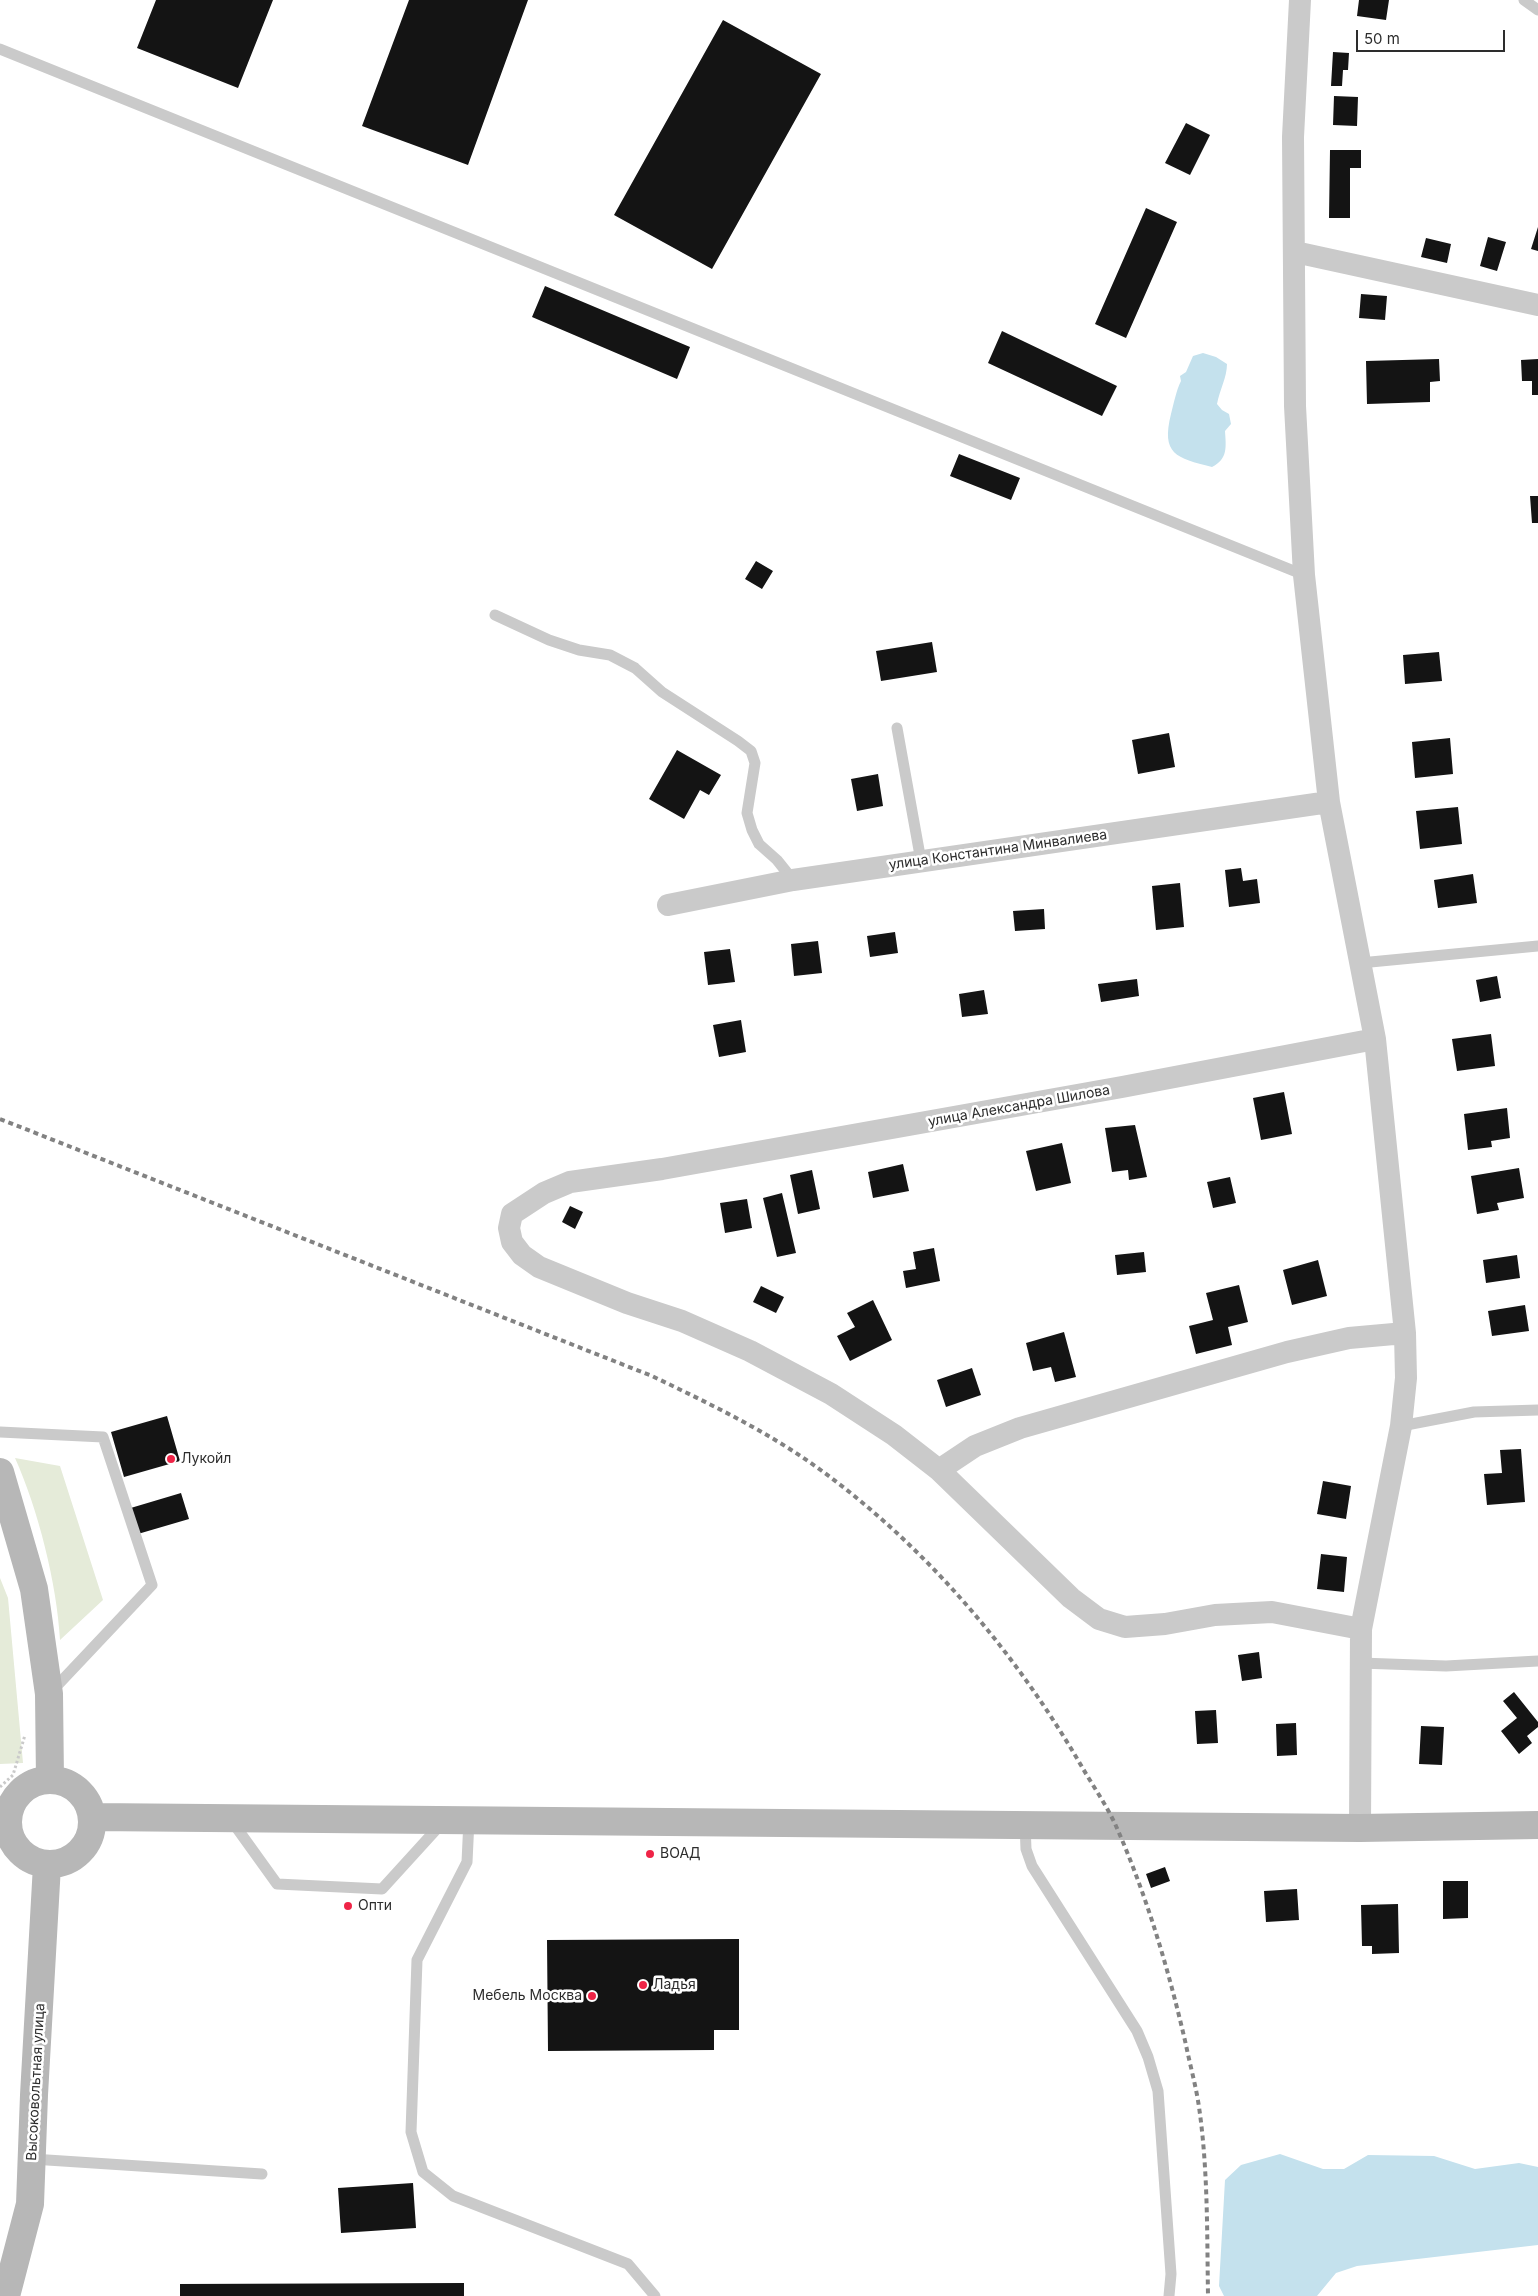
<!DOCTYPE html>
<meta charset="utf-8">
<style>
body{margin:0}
#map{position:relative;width:1538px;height:2296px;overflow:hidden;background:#fff;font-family:Inter,sans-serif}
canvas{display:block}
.scale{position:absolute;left:1356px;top:30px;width:149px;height:22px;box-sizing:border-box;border:2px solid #2d2d2d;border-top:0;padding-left:6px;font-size:15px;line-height:18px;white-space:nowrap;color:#2d2d2d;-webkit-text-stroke:4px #fff;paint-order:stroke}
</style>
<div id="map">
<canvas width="1538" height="2296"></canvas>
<div class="scale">50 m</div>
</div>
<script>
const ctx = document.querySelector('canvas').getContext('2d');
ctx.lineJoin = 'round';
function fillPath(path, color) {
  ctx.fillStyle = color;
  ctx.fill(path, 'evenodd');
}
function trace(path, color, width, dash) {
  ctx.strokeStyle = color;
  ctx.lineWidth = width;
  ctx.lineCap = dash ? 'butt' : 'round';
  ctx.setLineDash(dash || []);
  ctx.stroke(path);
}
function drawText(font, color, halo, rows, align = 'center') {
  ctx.font = font + ' Inter,sans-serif';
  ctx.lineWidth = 5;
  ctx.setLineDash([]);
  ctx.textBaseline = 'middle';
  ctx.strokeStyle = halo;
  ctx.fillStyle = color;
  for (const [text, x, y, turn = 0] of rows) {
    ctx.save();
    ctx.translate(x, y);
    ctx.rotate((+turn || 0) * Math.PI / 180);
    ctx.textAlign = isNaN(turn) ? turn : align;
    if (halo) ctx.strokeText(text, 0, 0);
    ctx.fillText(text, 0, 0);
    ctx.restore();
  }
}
const green = new Path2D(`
 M15,1458L60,1466L103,1600L60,1640C57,1584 38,1509 15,1458Z
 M0,1578L8,1598L23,1763L0,1764Z`);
const water = new Path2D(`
 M1203,353L1216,357L1227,364C1227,377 1220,389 1217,404L1222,410L1229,414L1231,424L1225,431C1226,447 1228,459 1212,467C1176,458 1161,454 1171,414C1174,403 1176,391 1181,381L1180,376L1186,372L1193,356Z
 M1280,2154L1323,2169H1344L1368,2155L1434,2156L1475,2169L1519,2163L1538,2167V2245L1357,2266L1336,2273L1317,2296H1224L1219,2286L1225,2180L1241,2165Z`);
const building = new Path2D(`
 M156,0H273L238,88L137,48Z
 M409,0H528L468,165L362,126Z
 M1359,0H1389L1386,20L1357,16Z
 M723,20L821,74L712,269L614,215Z
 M1333,52L1349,53L1348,70H1343L1342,86H1331Z
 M1334,96L1358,97L1357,126L1333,125Z
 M1186,123L1210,135L1190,175L1165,163Z
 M1330,150H1361V168H1350V218H1329Z
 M1146,208L1177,222L1126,338L1095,324Z
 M1538,227V251L1531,249Z
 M1488,237L1506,242L1497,271L1480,266Z
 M1426,238L1451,244L1447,263L1421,257Z
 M545,286L690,347L677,379L532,317Z
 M1361,294L1387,296L1385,320L1359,318Z
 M1002,331L1117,386L1102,416L988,363Z
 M1439,359L1440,381L1430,382V402L1367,404L1366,361Z
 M1538,359V395H1532V381H1522L1521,360Z
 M959,454L1020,478L1011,500L950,476Z
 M1530,496H1538V523H1532Z
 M756,561L773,571L762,589L745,579Z
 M932,642L937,672L881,681L876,651Z
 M1439,652L1442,681L1405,684L1403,655Z
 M1169,733L1175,767L1138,774L1132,740Z
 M1450,738L1453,774L1415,778L1412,742Z
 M677,750L721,775L709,795L700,790L684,819L649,799Z
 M878,774L883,806L857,811L851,779Z
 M1458,807L1462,844L1420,849L1416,811Z
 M1241,868L1243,881L1257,879L1260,903L1229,907L1225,870Z
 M1473,874L1477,903L1438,908L1434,880Z
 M1180,883L1184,927L1156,930L1152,886Z
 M1044,909L1045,929L1015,931L1013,911Z
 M895,932L898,953L870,957L867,936Z
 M818,941L822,973L794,976L791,944Z
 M730,949L735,982L708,985L704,952Z
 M1497,976L1501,998L1480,1002L1476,980Z
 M1137,979L1139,996L1101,1002L1098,984Z
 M984,990L988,1014L962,1017L959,994Z
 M741,1020L746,1052L719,1057L713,1025Z
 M1491,1034L1495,1066L1457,1071L1452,1039Z
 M1284,1092L1292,1134L1261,1140L1253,1098Z
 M1507,1108L1510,1138L1491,1141L1492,1147L1468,1150L1464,1114Z
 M1135,1125L1147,1177L1129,1180L1128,1170L1112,1172L1105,1128Z
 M1062,1143L1071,1183L1036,1191L1026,1151Z
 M903,1164L909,1191L873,1198L868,1172Z
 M1519,1168L1524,1198L1497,1203L1499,1210L1477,1214L1471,1176Z
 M812,1170L820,1209L798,1214L790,1175Z
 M1230,1177L1236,1203L1213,1208L1207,1182Z
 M782,1193L796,1253L777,1257L763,1198Z
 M747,1199L752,1228L725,1233L720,1203Z
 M570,1206L583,1212L575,1229L562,1222Z
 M934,1248L940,1281L906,1288L903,1271L916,1269L913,1252Z
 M1144,1252L1146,1272L1117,1275L1115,1255Z
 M1517,1255L1520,1278L1486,1283L1483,1260Z
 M1318,1260L1327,1296L1292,1305L1283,1270Z
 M1239,1285L1248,1322L1228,1327L1232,1345L1196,1354L1189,1326L1213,1320L1206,1293Z
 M761,1286L784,1297L776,1313L753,1302Z
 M873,1300L892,1340L850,1361L837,1336L855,1327L847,1313Z
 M1525,1305L1529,1331L1492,1336L1488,1311Z
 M1064,1332L1076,1377L1055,1382L1051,1367L1033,1371L1026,1343Z
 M972,1368L981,1395L946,1407L937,1380Z
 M167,1416L180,1461L124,1477L111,1432Z
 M1521,1449L1525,1502L1487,1505L1484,1474L1502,1473L1500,1450Z
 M1323,1481L1351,1486L1346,1519L1317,1514Z
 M181,1493L189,1519L131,1536L124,1510Z
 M1321,1554L1347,1557L1344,1592L1317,1589Z
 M1259,1652L1262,1678L1242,1681L1238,1655Z
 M1514,1692L1538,1722V1727L1527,1736L1532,1743L1519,1754L1501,1731L1517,1718L1503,1701Z
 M1216,1710L1218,1743L1197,1744L1195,1711Z
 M1296,1723L1297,1755L1277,1756L1276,1724Z
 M1421,1726L1444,1727L1442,1765L1419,1764Z
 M1165,1867L1170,1881L1151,1888L1146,1874Z
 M1443,1881H1468V1918L1443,1919Z
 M1297,1889L1299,1920L1266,1922L1264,1891Z
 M1398,1904L1399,1953L1372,1954V1946H1362L1361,1905Z
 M739,1939V2030H714V2050L548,2051L547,1940Z
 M413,2183L416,2228L341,2233L338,2188Z
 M464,2283V2296H180V2284Z`);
const path = new Path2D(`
 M0,1787L13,1775L25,1735`);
const service = new Path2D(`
 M1524,0L1538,10
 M0,49L1304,575
 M495,615L549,640L579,650L610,655L635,668L662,692L738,741L751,751L755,763L747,813L752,830L759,844L777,860L793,880
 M897,728L921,861
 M1360,963L1538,946
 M1401,1426L1474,1412L1538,1410
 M0,1432L103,1437L152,1585L52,1691
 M1360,1663L1446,1666L1538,1661
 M231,1820L277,1884L382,1889L443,1822
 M469,1820L467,1862L417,1960L411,2132L423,2172L453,2196L628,2264L655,2296
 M1025,1824L1026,1849L1032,1866L1137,2031L1148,2057L1158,2091L1171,2274L1169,2296
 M32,2159L262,2174`);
const minor = new Path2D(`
 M1300,0L1293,137L1295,406L1304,575L1329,802L1375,1039L1405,1333L1406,1378L1401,1426L1361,1629L1360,1828
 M1295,252L1538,305
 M668,905L793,880L1329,802
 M939,1470L975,1446L1020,1428L1287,1352L1349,1338L1405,1333
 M1361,1629L1272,1612L1215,1615L1165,1624L1125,1627L1099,1619L1071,1598L939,1470L894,1435L831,1394L750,1351L682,1321L627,1303L539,1267L522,1255L512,1242L509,1228L512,1214L544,1193L570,1182L662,1169L1122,1087L1375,1039`);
const secondary = new Path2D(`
 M0,1472L34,1589L49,1694L50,1780
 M8 1822a42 42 0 1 1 84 0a42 42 0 1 1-84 0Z
 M92,1817L1360,1828L1538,1825
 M6,2296L30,2204L34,2095L47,1865`);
const rail = new Path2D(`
 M0,1119L652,1376C710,1404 769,1432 822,1471C928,1549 1016,1653 1082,1767C1093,1786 1107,1806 1116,1826C1147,1896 1169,1971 1186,2045C1190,2065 1196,2086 1199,2107C1208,2169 1207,2233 1208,2296`);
const markers = [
 [171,1459,5,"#ef2447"],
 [650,1854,5,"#ef2447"],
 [348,1906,5,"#ef2447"],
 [643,1985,5,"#ef2447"],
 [592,1996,5,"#ef2447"]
];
const streetNames = [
 ["улица Константина Минвалиева",998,850,-8],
 ["улица Александра Шилова",1019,1106,-10],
 ["Высоковольтная улица",36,2082,-87]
];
const poiNames = [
 ["Лукойл",181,1459],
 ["ВОАД",660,1854],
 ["Опти",358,1906],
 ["Ладья",653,1985],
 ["Мебель Москва",582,1996,"right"]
];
fillPath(green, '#e5ebd9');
fillPath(water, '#c4e1ed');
fillPath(building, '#141414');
trace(path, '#cacaca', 3, [2.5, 2.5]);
trace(service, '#cacaca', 11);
trace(minor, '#cacaca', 22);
trace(secondary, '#b7b7b7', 28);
trace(rail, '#828282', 4, [5, 4]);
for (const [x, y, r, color] of markers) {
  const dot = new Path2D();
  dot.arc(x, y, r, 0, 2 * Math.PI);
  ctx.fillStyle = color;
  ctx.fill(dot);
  trace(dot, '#fff', 2);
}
drawText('14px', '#2d2d2d', '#fff', streetNames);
drawText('14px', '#2d2d2d', '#fff', poiNames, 'left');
</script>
